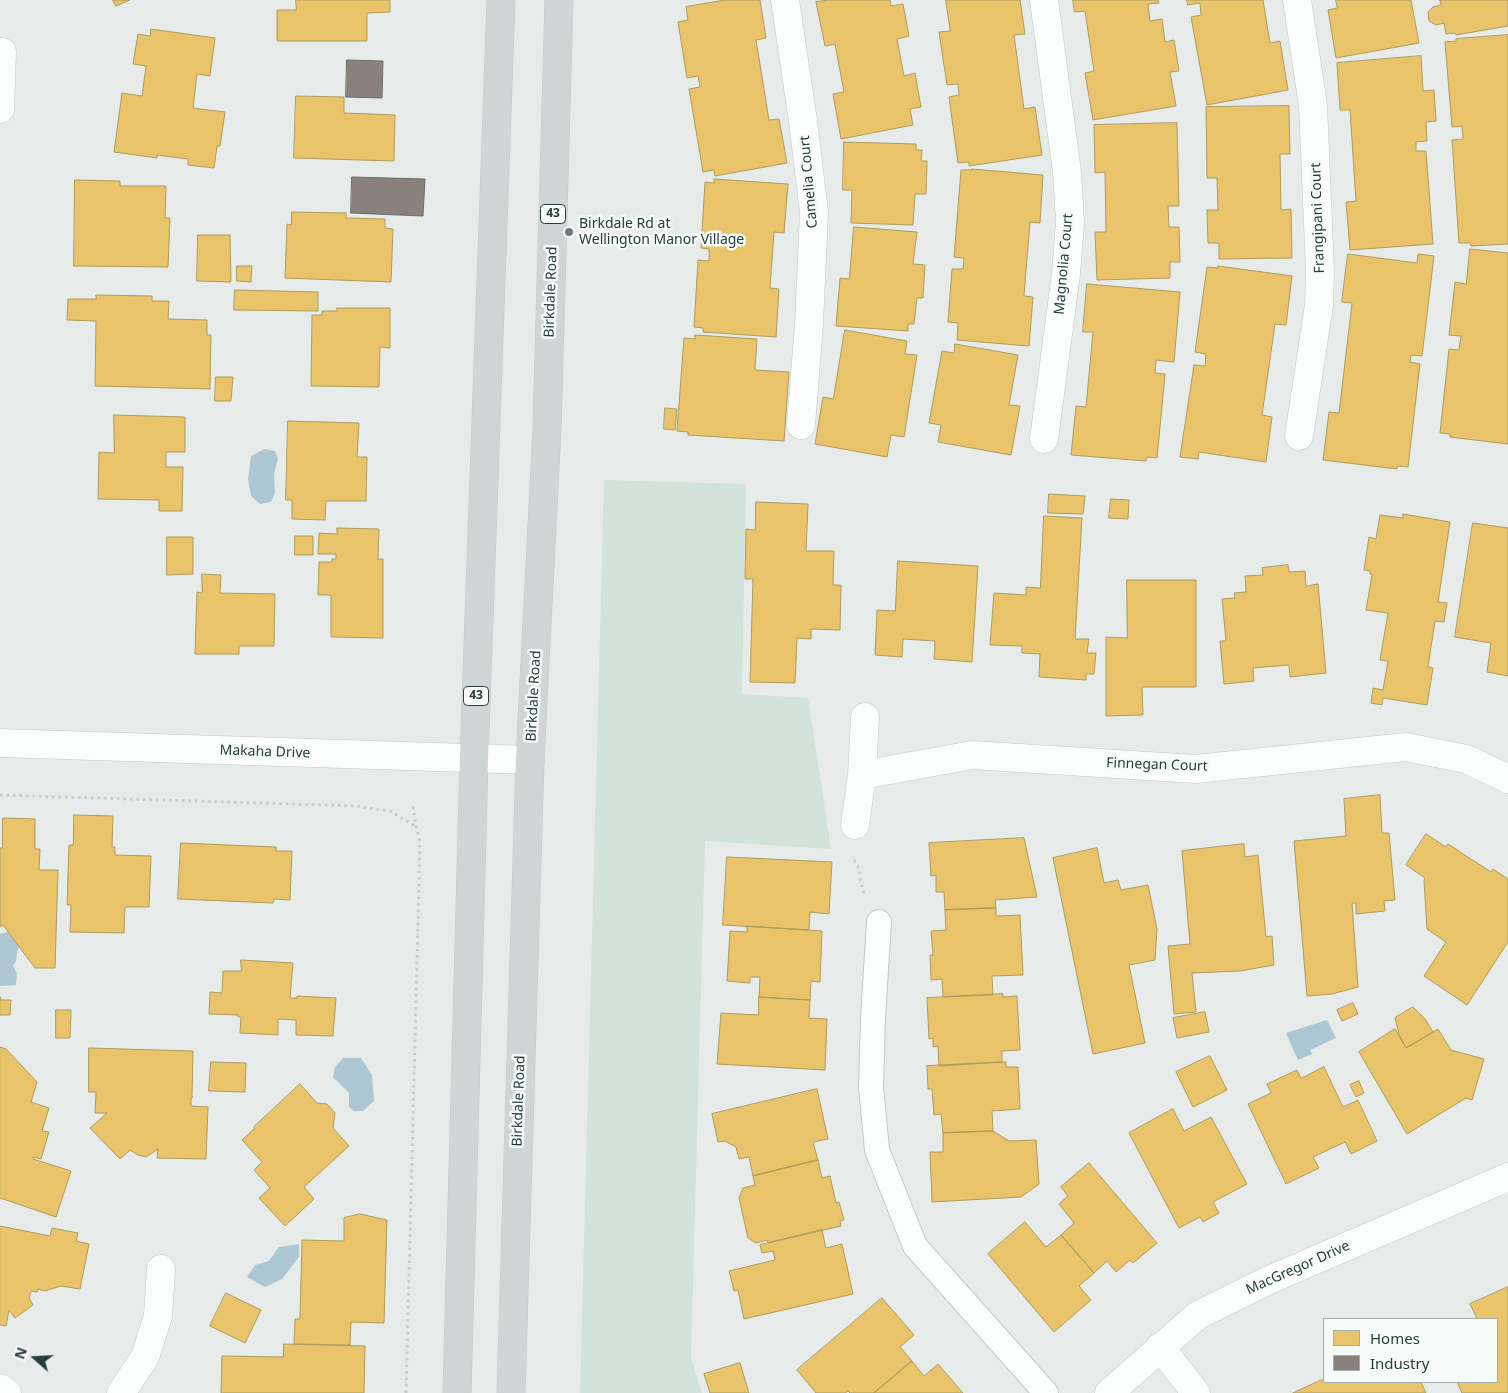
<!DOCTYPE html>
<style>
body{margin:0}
#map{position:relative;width:1508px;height:1393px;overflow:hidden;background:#e7ecea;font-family:"Noto Sans",sans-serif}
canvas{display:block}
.legend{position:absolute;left:1323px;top:1318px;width:175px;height:65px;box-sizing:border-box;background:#f6faf9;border:1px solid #a3aead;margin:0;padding:6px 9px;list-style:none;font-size:15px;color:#263d3c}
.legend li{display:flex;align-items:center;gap:10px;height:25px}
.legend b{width:25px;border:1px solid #a3aead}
.north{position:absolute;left:10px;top:1333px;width:50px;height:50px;-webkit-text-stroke:4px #f6faf9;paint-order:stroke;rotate:289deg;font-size:14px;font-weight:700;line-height:20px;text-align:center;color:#263d3c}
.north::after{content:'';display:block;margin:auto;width:18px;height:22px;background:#263d3c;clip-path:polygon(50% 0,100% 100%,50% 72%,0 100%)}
</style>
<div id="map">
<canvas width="1508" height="1393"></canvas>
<ul class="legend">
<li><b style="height:14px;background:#e9c46a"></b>Homes</li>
<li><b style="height:14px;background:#8a817c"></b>Industry</li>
</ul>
<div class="north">N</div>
</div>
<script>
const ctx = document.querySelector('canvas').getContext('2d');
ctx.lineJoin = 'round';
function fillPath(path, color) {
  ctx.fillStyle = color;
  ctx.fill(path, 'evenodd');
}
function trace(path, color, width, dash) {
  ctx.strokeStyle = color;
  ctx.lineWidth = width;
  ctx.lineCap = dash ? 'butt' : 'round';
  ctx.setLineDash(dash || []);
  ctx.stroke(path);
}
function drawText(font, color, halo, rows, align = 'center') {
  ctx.font = font + ' "Noto Sans",sans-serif';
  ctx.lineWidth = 5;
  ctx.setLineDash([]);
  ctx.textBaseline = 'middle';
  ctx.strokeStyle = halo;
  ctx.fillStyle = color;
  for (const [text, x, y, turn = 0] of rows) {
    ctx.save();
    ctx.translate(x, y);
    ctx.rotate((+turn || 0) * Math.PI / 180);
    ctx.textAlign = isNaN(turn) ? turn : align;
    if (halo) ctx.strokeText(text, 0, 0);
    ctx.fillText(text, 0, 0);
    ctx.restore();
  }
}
const green = new Path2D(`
 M604,480L746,484L742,694L808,698L831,849L705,841L691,1358L702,1393H580Z`);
const water = new Path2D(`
 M264,449L275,451L278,459L274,474L275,493L271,502L260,504L251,496L248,479L251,456Z
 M8,932L19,947C15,954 19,959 13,966L17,973L16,985L0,986V934Z
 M1327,1020L1336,1038L1310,1050L1312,1054L1298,1060L1286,1033Z
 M343,1058H361L372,1075L374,1101L363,1111H354L349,1107V1093L333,1077L335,1067Z
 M299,1244V1257L282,1279L265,1287L247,1277L255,1265L269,1261L279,1247Z`);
const homes = new Path2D(`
 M113,0H130L116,6Z
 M296,0H390V12L367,13V41H277V10H296Z
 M725,0H760L766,38L756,40L769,120L779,119L787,163L715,176L714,170L703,172L689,89L700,87L698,76L687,78L678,22L688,20L686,7Z
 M829,0H890L891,6L903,4L909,36L897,39L904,76L915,73L921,107L910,109L913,125L841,139L833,94L844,92L835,44L825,46L816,2Z
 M946,0H1020L1025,34L1014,35L1024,109L1035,107L1042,155L969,166V162L958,163L949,97L959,95L958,84L947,85L939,32L950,31Z
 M1073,0H1158L1159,3L1148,4L1150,21L1162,19L1165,42L1174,40L1179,71L1170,72L1176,106L1093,120L1085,73L1094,71L1085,11L1075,12Z
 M1187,0H1263L1270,43L1280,41L1288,90L1207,105L1191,17L1201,15L1200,3L1188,5Z
 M1336,0H1411L1419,43L1336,58L1328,10L1337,8Z
 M1440,0H1508V26L1456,35L1455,33L1446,34L1444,23L1436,25L1429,21L1428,12L1433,7L1441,5Z
 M151,29L215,38L210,76L197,74L193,108L225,112L220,146H217L214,168L188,165V159L157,155V158L114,152L122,93L142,96L146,66L133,64L138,34L150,36Z
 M1508,35V244L1471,246L1470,243H1459L1452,140L1463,139L1462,126L1452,127L1445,42L1456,41V39Z
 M1421,56L1423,91L1434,90L1436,121L1426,122L1427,141L1416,142V151H1426L1433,244L1350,250L1346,202L1356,201L1350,110H1340L1337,63Z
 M296,96L344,97V113L395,115L394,161L294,158Z
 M1289,106L1290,154H1280L1281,210L1291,209L1292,258L1219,259V243H1208L1207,210H1218L1217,178H1207L1206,107Z
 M1177,123L1179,206H1168L1169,227H1179L1180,262H1170V278L1097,280L1095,232H1106L1105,172L1095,173L1094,125Z
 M844,142L916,144V150H922L921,161H927L926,194H915L913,225L851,223L852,190H843Z
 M972,169L1043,175L1040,223L1030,222L1024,296L1033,297L1029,346L957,340L958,323L948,322L952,269H963L964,258L954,257L961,170H972Z
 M714,179L788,184L784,233L774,232L770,288L779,289L776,337L703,332V328L694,327L698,260L709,261V249L701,248L705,182L714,183Z
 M75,180L120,181V186H166L165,218H170L168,267L74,266Z
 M292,212L346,213V218L385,219V228L393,229L391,282L285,278L287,224L291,225Z
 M854,227L917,232L913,264L925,265L923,298H917L914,324H908V331L836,326L840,278L849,279Z
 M198,235H230L231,282L197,281Z
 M1470,249L1508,253V444L1450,437V434L1440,433L1449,349L1459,350L1461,336L1449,335L1455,282L1466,284Z
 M1348,254L1417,263L1418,254L1434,256L1422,356L1411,355L1410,362L1420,364L1408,467L1397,466V469L1323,460L1329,412L1339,413L1352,303L1342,302Z
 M237,266H252L251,282L237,281Z
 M1218,266L1292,276L1286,325L1275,324L1262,415L1272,417L1266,462L1199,452L1198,459L1180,457L1194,365L1205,366L1206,354L1195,352L1207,267L1218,268Z
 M1087,284L1180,292L1174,362L1156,360L1155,373L1165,374L1157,458L1147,457L1146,461L1071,455L1076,406L1086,407L1093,332H1083Z
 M235,290L318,292V311L234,310Z
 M96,295L152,296V301H169L168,319L207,320V335H211L210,389L95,386L96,321L67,320L68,299H96Z
 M337,308H390V348L380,347L379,387L311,386L312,315H322V311H337Z
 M845,330L907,341L905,354L917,355L904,437L891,435L887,457L815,444L823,397L833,399Z
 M695,335L757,339L755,370L789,372L784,441L688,435V432L677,431L684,338L695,339Z
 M955,344L1018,355L1009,405L1020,406L1011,455L938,442L941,425L929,423L942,351L954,353Z
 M216,377H233L231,401H215Z
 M665,408L677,409L675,430L664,429Z
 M114,415L185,417V452H166V467H183L182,511H159V500L98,499L99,452L114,453Z
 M288,421L359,423L357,457H367L366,501H326L325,520L292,519V500H286Z
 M1049,494L1085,496L1083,514L1048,513Z
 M1111,499L1129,500L1128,519L1109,518Z
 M756,502L808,504L806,551H834L833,585H841L840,630L811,629V639L797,638L795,683L750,682L753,579H745L746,529L755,530Z
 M1403,514L1450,522L1438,602L1447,603L1444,622L1435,621L1428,667L1433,668L1427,705L1383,698L1382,705L1371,703L1373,688L1383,690L1388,661L1380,660L1388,613L1366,610L1372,575L1370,574V571L1364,570L1369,537L1376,539L1380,515L1403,518Z
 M1044,516L1082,518L1075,639H1089L1087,653H1096L1094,674H1086V680L1039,677L1040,654L1022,653V646L990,645L994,593L1026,595V587L1040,588Z
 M1473,523L1508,528V676L1487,672L1491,643L1455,637Z
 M337,528L379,529L378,559H383V638L331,637V595H318L319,562H332V559H336V554H318L319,533L337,534Z
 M295,536H313V555H295Z
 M167,537H193V574L167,575Z
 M898,561L978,566L972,662L934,659L935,641L903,639L902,657L875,655L877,610L895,611Z
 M1288,565L1289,572L1305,571L1306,586L1318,584L1326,673L1290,677L1289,665L1253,668L1254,681L1224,684L1220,641H1226L1222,599L1235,598L1234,593L1246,592L1245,576L1263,575L1262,568Z
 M202,574L221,575L220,593L275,594L274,646H239V654H195L197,592L202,593Z
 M1127,580H1196V687H1142L1143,715L1106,716V637L1127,638Z
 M1380,795L1382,833H1389L1395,900L1384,901L1385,911L1356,914V903H1352L1358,987L1332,994L1307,996L1294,841L1346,836L1344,799Z
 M74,815L113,816L112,847H115V855L151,856L149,907H125L124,933L70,932L71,905H67L69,845H73Z
 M3,818L35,819V849H40L39,870H58L55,968H35L3,925L0,927V848H2Z
 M1426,834L1446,847L1448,844L1491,872L1493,869L1508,879V942L1467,1005L1424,976L1446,942L1427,929L1424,881L1425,878L1406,865Z
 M1024,838L1037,897L995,900L996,908L945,910L944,892H936V875L931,876L929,843Z
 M181,843L276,847V851H292L290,900L274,899L273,903L178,899Z
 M1244,844L1245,857L1258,855L1266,937L1272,936L1274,965L1240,971L1192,973L1196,1012L1174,1014L1168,946L1190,944L1182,851Z
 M1097,848L1104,883L1118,880L1121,890L1148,885L1157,929L1155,960L1129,965L1145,1043L1093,1054L1053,858Z
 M727,857L832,862L829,914L810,912L809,930L723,925Z
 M996,908V916L1020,915L1023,975L992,976L993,995L943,997L942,979L931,980L930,955H933L931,931L946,930L945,910Z
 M747,926L822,931L820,982L811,981L810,1000L759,997L760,977H750V983L727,981L730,931L747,932Z
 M241,960L293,963L290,998H297V996L336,998L333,1036L296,1035V1020L278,1019V1035L240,1033L241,1017H238V1015L209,1014L210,992L222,993L223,971H241Z
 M1003,994V997L1017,996L1020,1050L1002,1051V1062L939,1066L938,1046L933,1047V1038L929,1039L927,998Z
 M0,997L1,1000H11L10,1015H0Z
 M759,997L810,1000L809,1018L827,1019L825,1070L717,1064L721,1013L758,1015Z
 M1353,1003L1358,1014L1342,1021L1337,1010Z
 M1413,1007L1425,1019L1433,1032L1406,1048L1399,1034L1395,1018Z
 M56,1010H71L70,1038H56Z
 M1205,1012L1209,1032L1177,1038L1173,1018Z
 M1395,1029L1406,1048L1438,1029L1451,1050L1484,1059L1472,1100L1466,1098L1407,1134L1359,1052Z
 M0,1047L6,1049L37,1082L31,1102L49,1108L42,1131L49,1132L41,1159L34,1157L33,1159L71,1171L56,1217L0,1198Z
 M89,1048L193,1051L192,1096L193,1097L191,1098V1106L208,1107L206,1159L157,1158L158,1149L146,1157L138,1155L130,1150L120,1159L90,1128L107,1113H95L96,1092H89Z
 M1210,1056L1227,1090L1193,1107L1176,1072Z
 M211,1062L246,1063L245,1092L209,1091Z
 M1002,1062H1006V1067H1018L1020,1109L992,1111L993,1131L943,1133L941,1114L934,1115L932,1089H928L927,1066Z
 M1324,1067L1343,1107L1358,1100L1377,1141L1351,1154L1345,1142L1313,1157L1319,1168L1286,1184L1248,1104L1271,1093L1267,1084L1297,1070L1301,1078Z
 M1359,1081L1364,1093L1356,1097L1350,1085Z
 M300,1084L317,1103L327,1104L335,1113L333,1128L349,1146L304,1187L314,1199L285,1226L259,1198L270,1188L254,1170L262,1162L242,1140L255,1128L254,1127Z
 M817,1089L828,1139L813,1142L818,1160L753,1176L749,1157L739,1159L736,1147L725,1141L718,1142L712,1114Z
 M1173,1109L1184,1131L1211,1117L1247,1184L1213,1202L1219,1213L1203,1222L1200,1217L1179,1228L1129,1133Z
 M993,1131L1009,1141L1036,1140L1039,1184L1021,1197L932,1202L930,1152H943V1133Z
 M818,1160L822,1178L830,1176L836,1203L839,1202L844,1220L840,1221L841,1226L768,1243L767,1240L756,1243L748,1238L739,1198L743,1188L755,1185L753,1176Z
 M1089,1163L1157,1243L1133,1263L1130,1260L1116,1272L1107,1261L1094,1273L1061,1235L1074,1223L1059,1204L1068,1196L1061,1187Z
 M360,1214L387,1220L384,1323L351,1322L350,1345L294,1344L295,1319H300L302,1240L344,1241V1218Z
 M1025,1222L1046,1247L1061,1235L1094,1273L1079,1286L1091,1300L1054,1332L988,1254Z
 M0,1226L50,1236L52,1228L78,1233L76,1241L89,1244L80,1289L61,1286L45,1291L38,1289L37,1292L31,1291L29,1298L33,1305L15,1318L9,1310L6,1326L0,1325Z
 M822,1230L826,1248L842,1244L853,1294L744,1319L738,1290L734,1291L729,1271L775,1260L773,1251L762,1253L760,1245Z
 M1508,1287V1393H1462L1457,1382H1497V1319H1477L1470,1304Z
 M226,1293L261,1310L245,1343L210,1326Z
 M882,1298L914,1335L900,1347L912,1361L874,1393H850L848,1391L845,1393H816L797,1370Z
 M284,1344L365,1346L364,1393H221L222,1356L283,1357Z
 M912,1361L924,1376L938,1364L963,1393H874Z
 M740,1363L749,1393H710L704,1374Z
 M1324,1379V1382H1421L1426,1393H1293Z`);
const industry = new Path2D(`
 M347,60L383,61L382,98L346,97Z
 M352,177L425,179L423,216L351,213Z`);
const path = new Path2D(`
 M0,795L355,806L390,811L415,826
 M854,860L858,867L864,895
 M406,1393L420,843L416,826L413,805`);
const service = new Path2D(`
 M879,922L873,1018L871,1087L877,1150L915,1246L1046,1393`);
const minor = new Path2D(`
 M785,0L803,121L814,212L809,324L801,425
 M1297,0L1313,105L1320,272L1319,305L1299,436
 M0,109L2,52
 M1044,439L1066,274L1070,222L1067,172L1044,0
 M0,743L530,760
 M862,775L972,755L1196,769L1406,747L1466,759L1508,779
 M855,825L862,775L865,717
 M1160,1347L1196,1393
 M0,1388L7,1393
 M121,1393L145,1357L158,1316L161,1269
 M1109,1393L1198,1315L1269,1280L1508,1177`);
const primary = new Path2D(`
 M457,1393L474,759L501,0
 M511,1393L530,760L547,428L559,0`);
const markers = [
 [569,232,5,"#6a7a79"]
];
const shields = [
 [553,214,25],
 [476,696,25]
];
const shieldNames = [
 ["43",553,214],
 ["43",476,696]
];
const streetNames = [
 ["Camelia Court",809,182,-95],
 ["Frangipani Court",1318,218,-92],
 ["Magnolia Court",1064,264,-85],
 ["Birkdale Road",551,292,-88],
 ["Birkdale Road",534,696,-87],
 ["Makaha Drive",265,752,2],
 ["Finnegan Court",1157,765,2],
 ["Birkdale Road",519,1101,-88],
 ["MacGregor Drive",1298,1268,-24]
];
const poiNames = [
 ["Birkdale Rd at",579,224],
 ["Wellington Manor Village",579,240]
];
fillPath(green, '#d2e3db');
fillPath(water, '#adc7d5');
fillPath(homes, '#e9c46a');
trace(homes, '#ae9c5c', 1);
fillPath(industry, '#8a817c');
trace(industry, '#6c6d69', 1);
trace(service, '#c4c9c7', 26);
trace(minor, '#c4c9c7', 29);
trace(primary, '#c3cac9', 29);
trace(path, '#c7cdcd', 3, [2.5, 4]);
trace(service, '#fbfcfc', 24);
trace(minor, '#fbfcfc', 28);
trace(primary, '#cfd6d5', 28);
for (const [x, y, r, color] of markers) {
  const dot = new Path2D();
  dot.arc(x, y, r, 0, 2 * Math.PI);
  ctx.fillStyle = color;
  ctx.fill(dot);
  trace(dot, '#f6faf9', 2);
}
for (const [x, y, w] of shields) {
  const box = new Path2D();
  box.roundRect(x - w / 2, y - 9.5, w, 19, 4);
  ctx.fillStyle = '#f6faf9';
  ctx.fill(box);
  trace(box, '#263d3c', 1);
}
drawText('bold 12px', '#263d3c', null, shieldNames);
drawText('14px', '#263d3c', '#f6faf9', streetNames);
drawText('14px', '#263d3c', '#f6faf9', poiNames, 'left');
</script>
